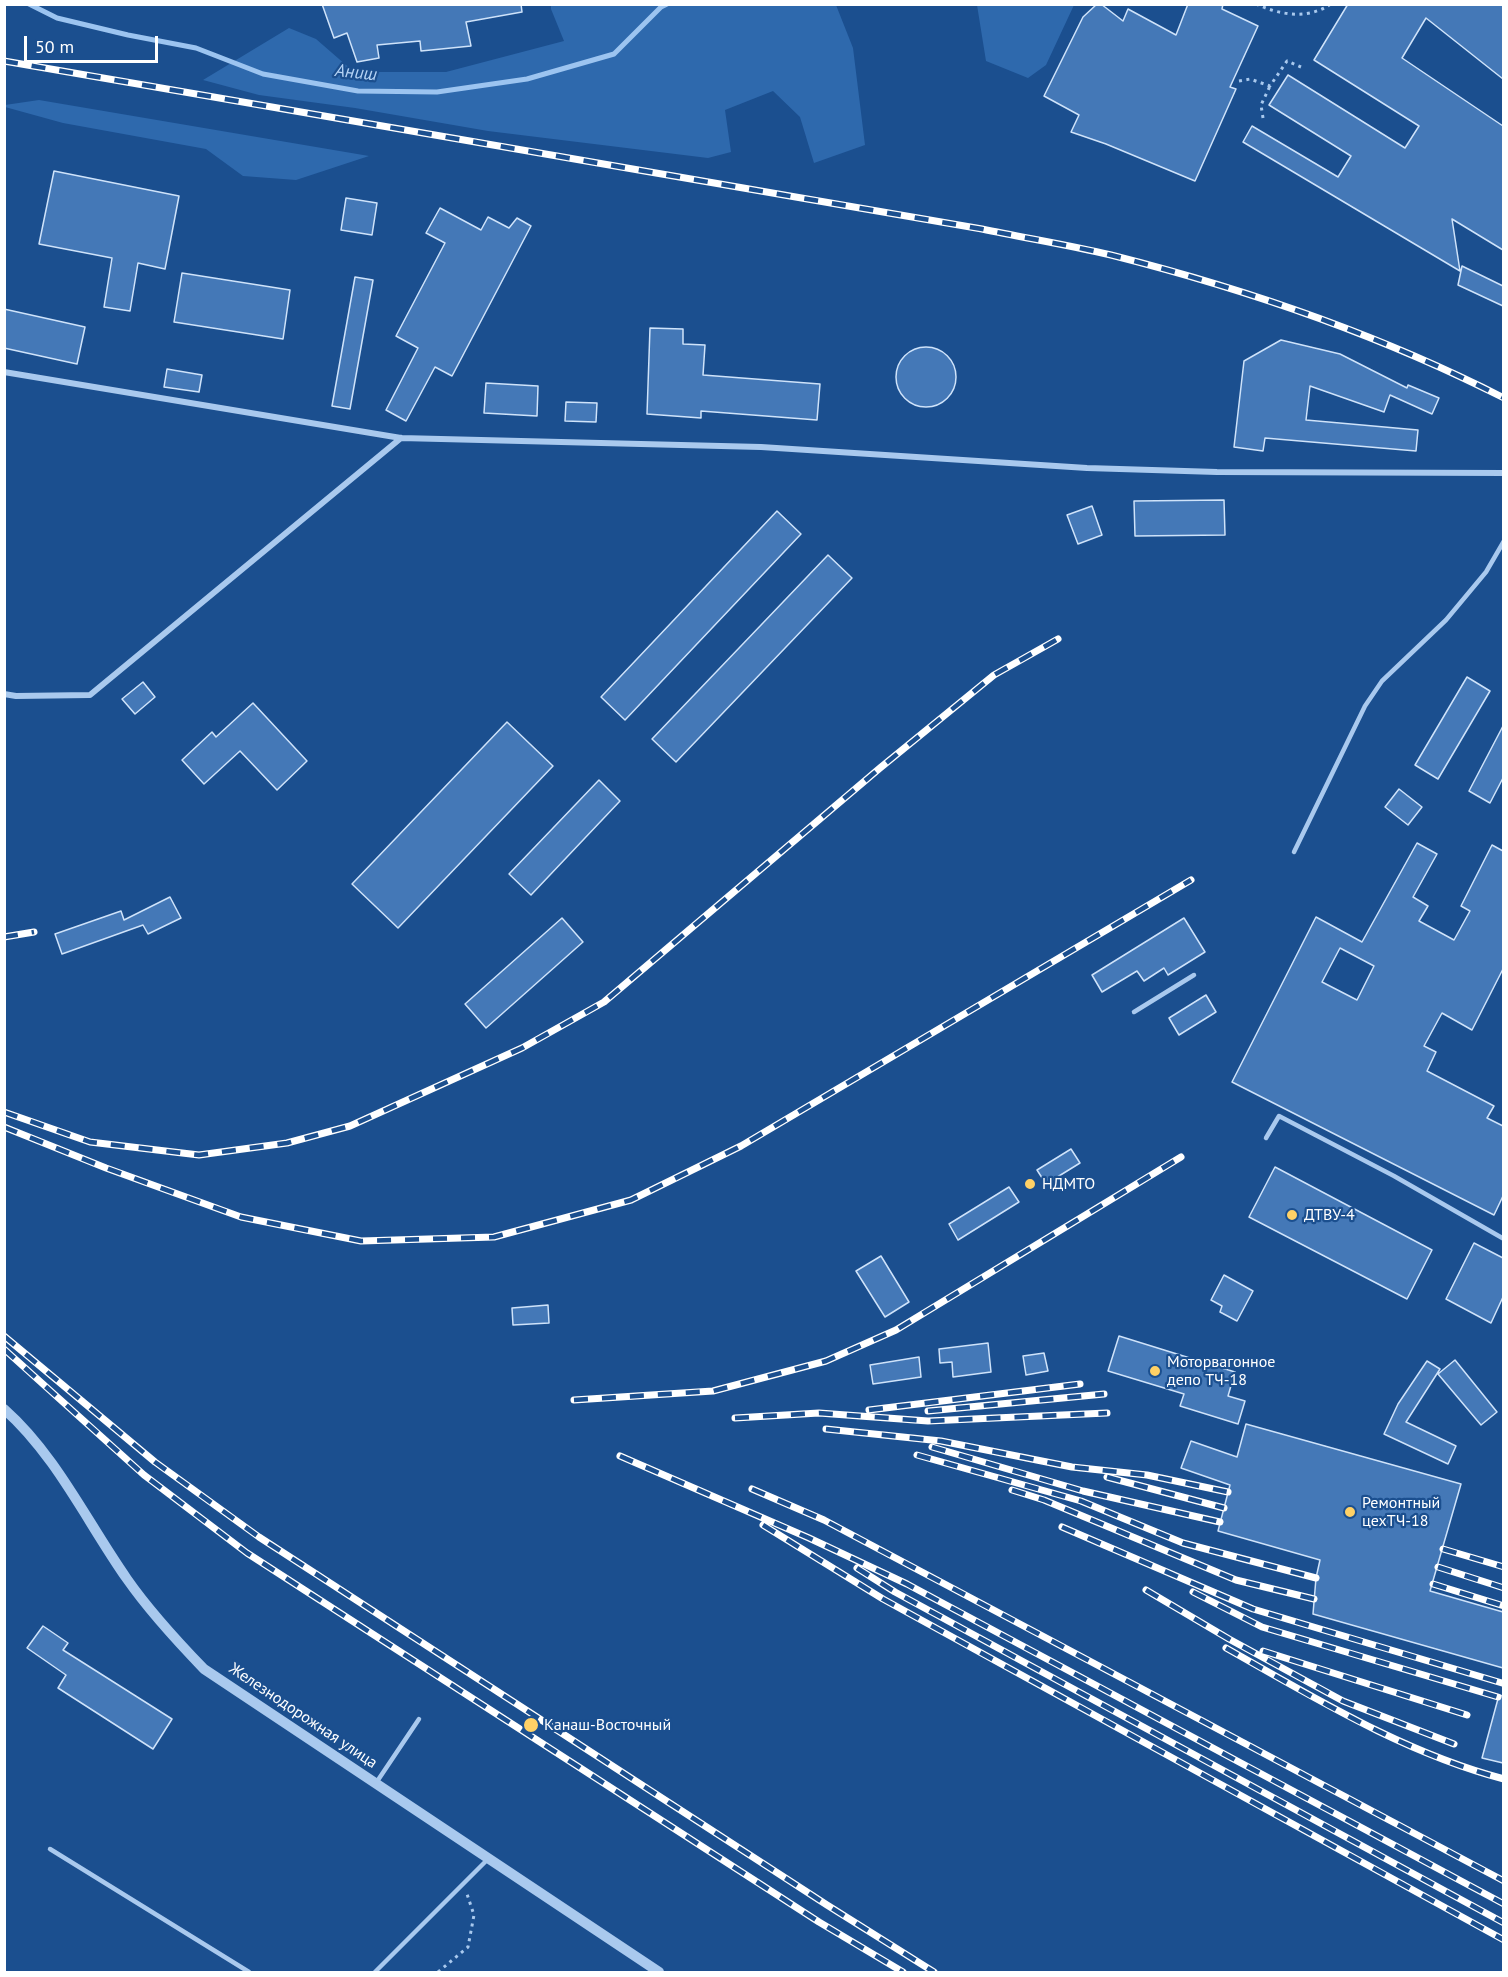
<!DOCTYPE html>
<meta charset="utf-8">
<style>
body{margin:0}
#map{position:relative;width:1508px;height:1977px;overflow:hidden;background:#1b4f8f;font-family:"PT Sans",sans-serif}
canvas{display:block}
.frame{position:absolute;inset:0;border:6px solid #fff;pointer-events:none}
.scale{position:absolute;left:24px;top:36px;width:134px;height:27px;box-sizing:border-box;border:3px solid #fff;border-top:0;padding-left:8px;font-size:18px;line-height:21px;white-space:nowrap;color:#fff;-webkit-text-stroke:4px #1b4f8f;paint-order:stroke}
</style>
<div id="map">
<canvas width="1508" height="1977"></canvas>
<div class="frame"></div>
<div class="scale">50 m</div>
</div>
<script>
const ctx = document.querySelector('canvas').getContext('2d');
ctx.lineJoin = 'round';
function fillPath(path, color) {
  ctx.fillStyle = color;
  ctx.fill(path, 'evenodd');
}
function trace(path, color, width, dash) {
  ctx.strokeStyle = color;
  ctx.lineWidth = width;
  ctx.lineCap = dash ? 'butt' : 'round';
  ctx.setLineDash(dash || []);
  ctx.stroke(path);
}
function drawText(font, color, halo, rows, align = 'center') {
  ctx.font = font + ' "PT Sans",sans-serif';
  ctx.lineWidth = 4.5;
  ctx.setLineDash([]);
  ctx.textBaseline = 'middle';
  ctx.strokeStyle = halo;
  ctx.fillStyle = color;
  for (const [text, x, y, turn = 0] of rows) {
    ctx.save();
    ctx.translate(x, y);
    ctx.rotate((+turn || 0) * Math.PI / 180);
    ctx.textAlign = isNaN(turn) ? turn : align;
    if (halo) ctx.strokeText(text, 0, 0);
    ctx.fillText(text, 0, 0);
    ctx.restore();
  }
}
const green = new Path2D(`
 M551,5H836L853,48L865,145L814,163L800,117L773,91L725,110L731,152L708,158L488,131L355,108L259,95L203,80L289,28L316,39L354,72H446L564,41L551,9Z
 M977,5V4L1074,5L1046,65L1028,78L986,61Z
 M39,100L369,156L296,180L243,176L206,149L63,123L5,107V105Z`);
const stream = new Path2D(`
 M29,4L57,18L128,35L196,48L263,74L358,91L437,92L527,79L614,54L661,7L667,4`);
const building = new Path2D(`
 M322,4H521L522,12L466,22L471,46L421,51L420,41L377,45L379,58L357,62L347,33L334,38Z
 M1097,4H1101L1123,21L1128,9L1176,35L1188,4H1223L1222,9L1258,26L1230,87L1236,89L1195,181L1106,144L1071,132L1079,115L1044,96L1083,17Z
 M1348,4H1503V79L1426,18L1402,58L1503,126V250L1452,219L1460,271L1243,142L1252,126L1338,177L1351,156L1269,105L1288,75L1405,148L1419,126L1314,60Z
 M54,171L179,196L165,269L138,263L130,311L104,307L112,258L39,244Z
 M346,198L377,203L372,235L341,230Z
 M440,208L481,230L488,217L509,228L517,218L531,226L452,376L435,367L406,421L386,410L418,348L396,336L445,243L426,233Z
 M1462,266L1503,286V306L1458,285Z
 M182,273L290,290L283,339L174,322Z
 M355,277L373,280L350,409L332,406Z
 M4,309L85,327L77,364L4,348Z
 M650,328L683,329V344L705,345L703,375L820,384L817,420L701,411V418L647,414Z
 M1281,340L1340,354L1407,388L1408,385L1439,398L1432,414L1390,395L1384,412L1310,386L1306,420L1418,430L1416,451L1265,438L1263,451L1234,447L1244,361Z
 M896 377a30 30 0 1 1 60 0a30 30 0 1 1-60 0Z
 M167,369L202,375L199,392L164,387Z
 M486,383L538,386L537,416L484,413Z
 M566,402L597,403L596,422L565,421Z
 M1224,500L1225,535L1135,536L1134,501Z
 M1092,506L1102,535L1078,544L1067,515Z
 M777,511L801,534L625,720L601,697Z
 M828,555L852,578L676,762L652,739Z
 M1467,677L1490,691L1438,779L1415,765Z
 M143,682L155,697L135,714L122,699Z
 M253,703L307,761L277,790L240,751L204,784L182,760L212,732L216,737Z
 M507,722L553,766L398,928L352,884Z
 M1503,726V778L1490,803L1469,791Z
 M599,780L620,801L531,895L509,874Z
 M1399,789L1422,807L1408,825L1385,807Z
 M1417,843L1437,854L1413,897L1428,906L1419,921L1454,940L1470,911L1461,906L1492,845L1503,851V969L1472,1030L1442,1013L1424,1046L1436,1052L1427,1071L1494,1106L1487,1118L1503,1126V1196L1494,1215L1232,1082L1316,917L1362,942ZM1340,948L1374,966L1357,1000L1322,982Z
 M170,897L181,918L148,934L143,925L62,954L55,934L121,911L124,920Z
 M562,918L583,942L486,1028L465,1004Z
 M1184,918L1205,952L1168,975L1164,968L1144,981L1137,971L1102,992L1092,975Z
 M1206,995L1216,1012L1179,1035L1169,1018Z
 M1071,1149L1080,1163L1046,1184L1037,1170Z
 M1275,1167L1432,1250L1407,1299L1249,1217Z
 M1009,1187L1019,1202L958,1240L949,1224Z
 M1474,1243L1503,1258V1297L1491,1323L1446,1299Z
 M881,1256L909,1302L885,1317L856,1271Z
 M1224,1275L1253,1291L1237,1321L1220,1312L1222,1306L1211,1300Z
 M548,1305L549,1323L513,1325L512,1308Z
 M1119,1336L1235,1372L1228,1396L1245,1401L1238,1424L1180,1406L1184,1394L1108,1371Z
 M988,1343L991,1372L953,1377L952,1362L940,1363L939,1349Z
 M1044,1353L1048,1371L1026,1375L1023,1356Z
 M919,1357L921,1377L873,1384L870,1365Z
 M1455,1360L1497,1412L1481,1425L1438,1374Z
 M1427,1361L1440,1369L1406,1422L1456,1446L1448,1464L1384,1434L1398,1404Z
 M1246,1424L1461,1484L1430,1591L1503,1612V1668L1313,1614L1316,1578L1320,1560L1218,1531L1230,1485L1181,1468L1191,1441L1237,1457Z
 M43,1626L68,1643L63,1650L172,1719L153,1749L58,1688L66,1675L27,1648Z
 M1499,1695L1503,1696V1763L1482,1758Z`);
const path = new Path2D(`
 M1256,4C1280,15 1307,20 1331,4
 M1239,81L1250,79L1270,86L1287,61L1301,67
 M1263,118L1261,105L1270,86
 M438,1972L468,1947L474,1915L467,1894`);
const service = new Path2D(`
 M1294,852L1365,706L1382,681L1446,620L1486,572L1504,541
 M1134,1012L1194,975
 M1266,1138L1279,1116L1394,1176L1504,1239
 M376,1783L419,1719
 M50,1849L249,1972
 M375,1972L489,1858`);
const minor = new Path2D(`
 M4,372L401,438L761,447L1087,468L1217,472L1504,473
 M4,694L16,696L90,695L401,438`);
const tertiary = new Path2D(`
 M4,1409C56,1455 87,1522 127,1579C150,1612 176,1640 204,1669L659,1972`);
const rail = new Path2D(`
 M4,61L982,229C1025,238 1069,245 1111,255C1246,289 1380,335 1504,398
 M4,937L34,932
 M4,1112L90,1142L199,1155L287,1143L350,1126L522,1048L604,1002L880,768L994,675L1058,639
 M4,1127L106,1168L241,1217L361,1241L494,1237L631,1200L741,1146L1191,880
 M4,1336L155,1462L259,1537L827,1905L934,1972
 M4,1349L144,1475L247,1553L819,1922L903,1972
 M574,1400L713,1391L826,1361L896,1330L1181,1157
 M869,1410L1080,1384
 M928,1411L1104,1394
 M735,1418L819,1413L928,1421L1107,1413
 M826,1429L941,1441L1072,1467L1147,1475L1228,1492
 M932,1447L1083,1491L1220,1522
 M917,1455L1081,1501L1183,1543L1316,1578
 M620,1456L809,1538L907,1584L1504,1904
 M1107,1477L1224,1508
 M752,1489L824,1520L1504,1881
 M1012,1490L1044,1500L1236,1580L1314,1599
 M763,1525L883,1599L1504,1940
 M1062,1527L1253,1609L1502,1683
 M1443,1549L1504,1567
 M1438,1567L1504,1588
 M857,1568L895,1592L1504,1923
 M1433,1584L1504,1606
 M1146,1590L1229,1639L1343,1701L1454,1744
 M1193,1592L1262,1627L1498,1697
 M1226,1648C1315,1698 1404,1753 1504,1779
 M1263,1651L1467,1715`);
const markers = [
 [1030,1184,6,"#ffd166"],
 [1292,1215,6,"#ffd166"],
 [1155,1371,6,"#ffd166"],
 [1350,1512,6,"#ffd166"],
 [531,1725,8,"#ffd166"]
];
const poiNames = [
 ["НДМТО",1042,1184],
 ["ДТВУ-4",1304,1215],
 ["Моторвагонное",1167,1362],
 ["депо ТЧ-18",1167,1380],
 ["Ремонтный",1362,1503],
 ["цехТЧ-18",1362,1521],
 ["Канаш-Восточный",544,1725]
];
const streetNames = [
 ["Железнодорожная улица",303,1716,34]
];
const waterNames = [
 ["Аниш",356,73,6]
];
fillPath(green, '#2e69ad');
trace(stream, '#9cc4f0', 5);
fillPath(building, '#4478b7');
trace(building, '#cfe3fa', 1.5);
trace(path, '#a9c9ee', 3, [3, 4.5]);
trace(service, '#a9c9ee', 4.5);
trace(minor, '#a9c9ee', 6);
trace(tertiary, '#a9c9ee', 10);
trace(rail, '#fff', 7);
trace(rail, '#1b4f8f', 4.5, [14]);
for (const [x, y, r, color] of markers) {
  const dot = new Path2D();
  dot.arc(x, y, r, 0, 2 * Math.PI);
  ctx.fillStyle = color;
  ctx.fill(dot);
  trace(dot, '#1b4f8f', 2);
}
drawText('16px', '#fff', '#1b4f8f', poiNames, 'left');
drawText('16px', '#fff', '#1b4f8f', streetNames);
drawText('italic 18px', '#b5d3f5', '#1b4f8f', waterNames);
</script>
